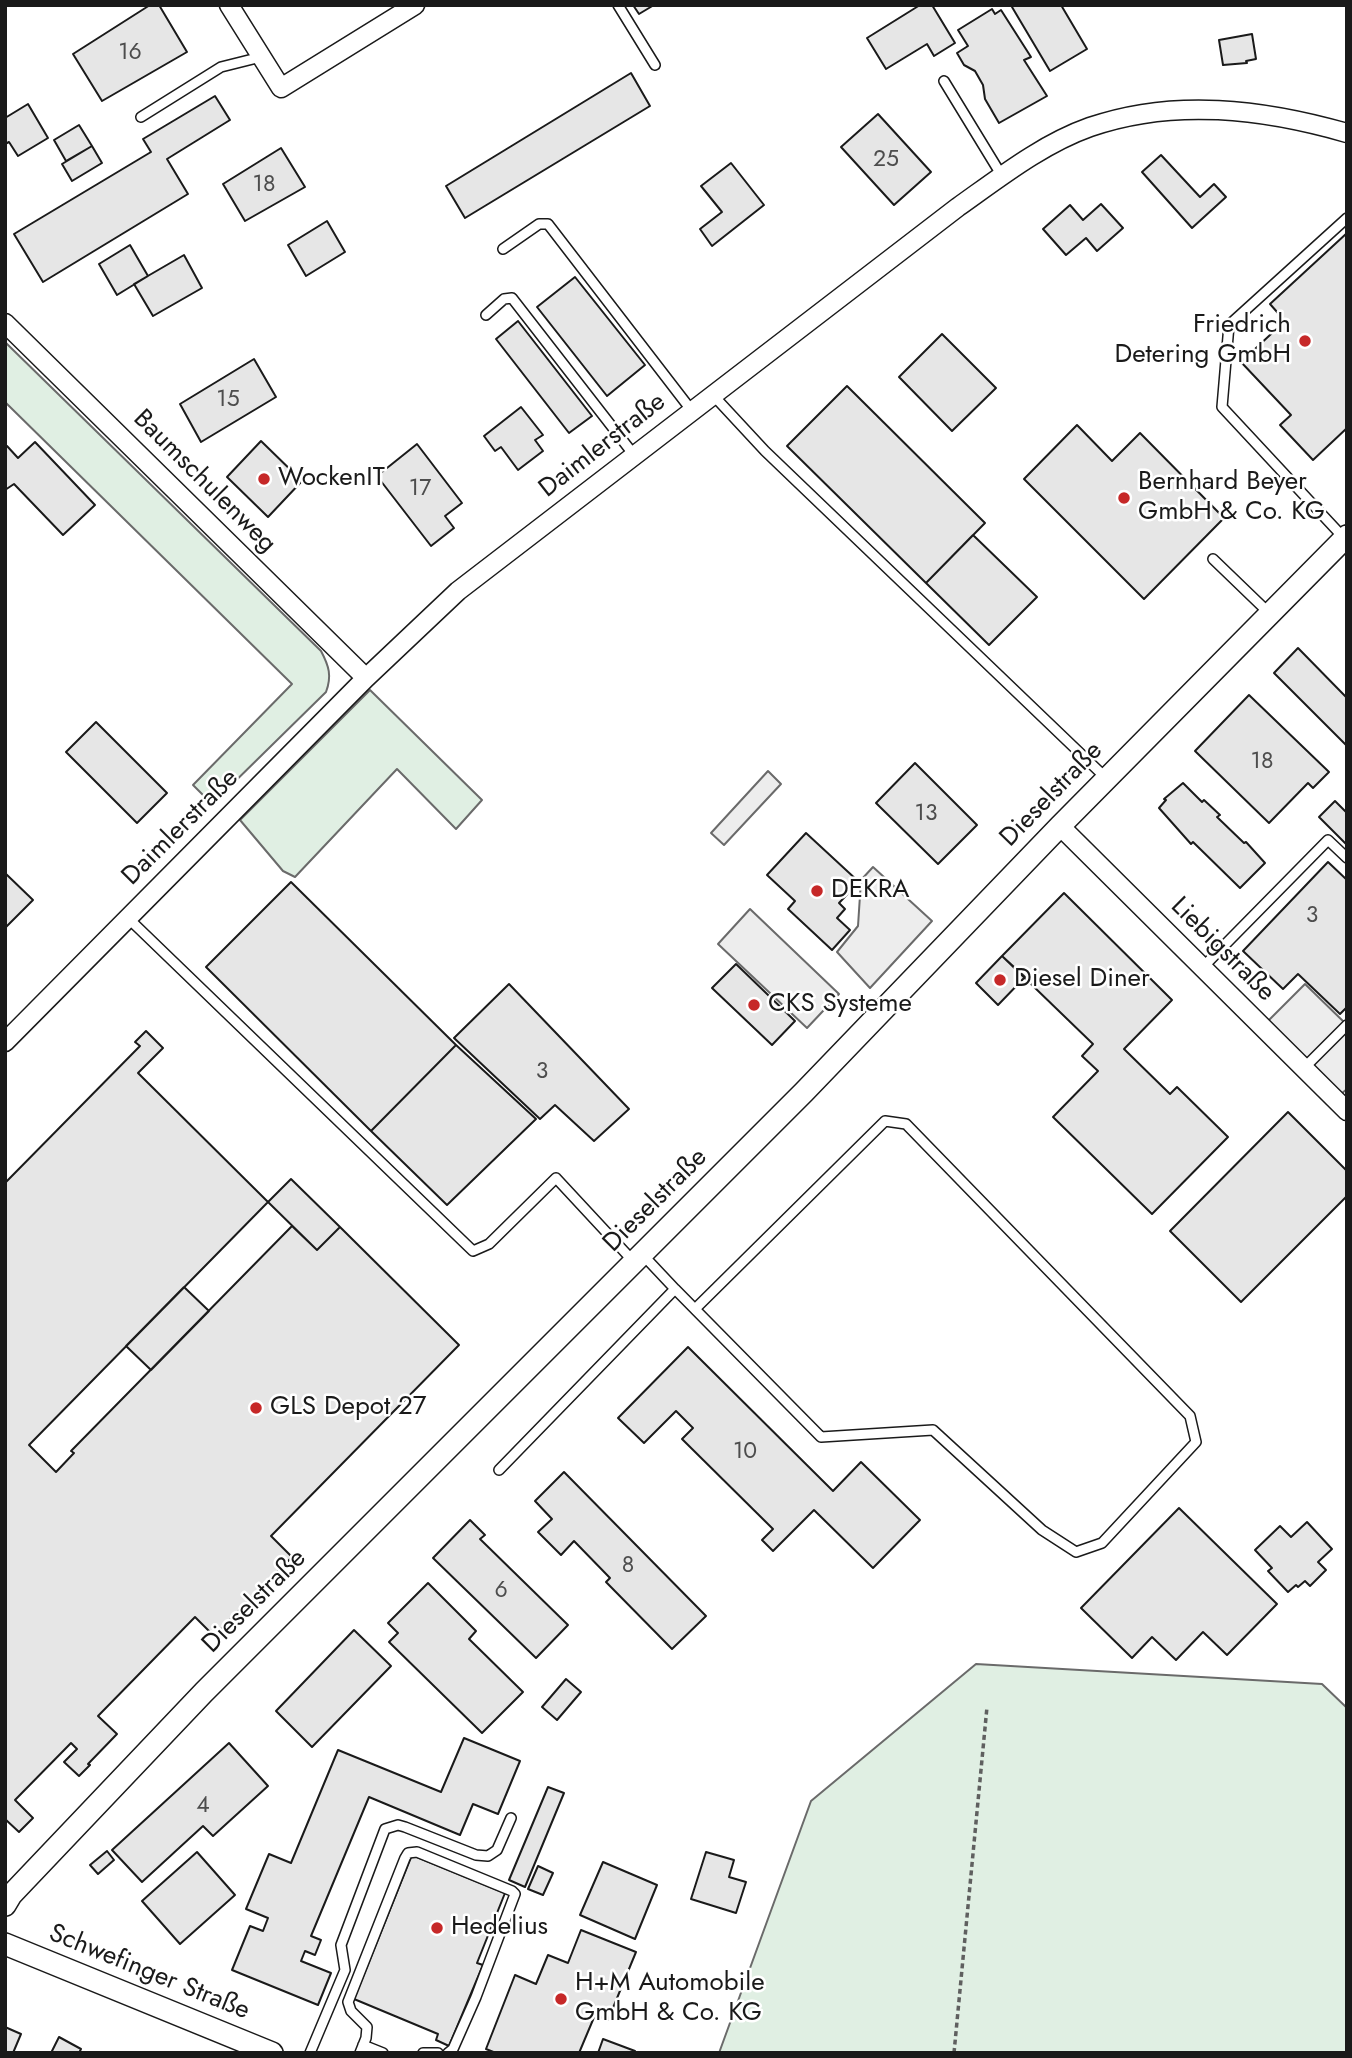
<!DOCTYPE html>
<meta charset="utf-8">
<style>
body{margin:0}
#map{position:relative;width:1352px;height:2058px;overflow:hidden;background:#fff;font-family:Jost,sans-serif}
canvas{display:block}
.frame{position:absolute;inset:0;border:7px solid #1a1a1a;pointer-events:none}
</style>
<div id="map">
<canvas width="1352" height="2058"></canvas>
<div class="frame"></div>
</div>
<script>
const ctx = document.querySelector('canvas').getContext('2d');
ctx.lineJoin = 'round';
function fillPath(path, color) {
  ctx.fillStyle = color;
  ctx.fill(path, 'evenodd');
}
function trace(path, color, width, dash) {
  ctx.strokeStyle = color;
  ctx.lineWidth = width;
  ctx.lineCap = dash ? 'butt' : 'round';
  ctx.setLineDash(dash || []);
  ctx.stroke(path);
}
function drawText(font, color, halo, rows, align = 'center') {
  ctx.font = font + ' Jost,sans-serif';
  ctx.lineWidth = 5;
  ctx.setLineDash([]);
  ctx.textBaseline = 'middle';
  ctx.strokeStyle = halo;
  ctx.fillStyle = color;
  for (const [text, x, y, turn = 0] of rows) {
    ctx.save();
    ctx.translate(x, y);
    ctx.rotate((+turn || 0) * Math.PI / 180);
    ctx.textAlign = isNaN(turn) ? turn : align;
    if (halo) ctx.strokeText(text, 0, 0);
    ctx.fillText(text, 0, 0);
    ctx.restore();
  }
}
const green = new Path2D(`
 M5,342L321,651C329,666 332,676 326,692L212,804L193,785L292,684L5,402Z
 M370,690L482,800L456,829L397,769L295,877L283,871L240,820Z
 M976,1664L1322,1684L1347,1708V2053H719L811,1801Z`);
const parking = new Path2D(`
 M768,771L781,784L724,845L711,833Z
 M873,867L932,921L870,988L837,952L858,926L861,880Z
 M750,909L839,994L807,1028L718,944Z
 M1305,984L1347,1025V1089L1341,1094L1267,1022Z`);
const building = new Path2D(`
 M150,5H159L187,52L102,101L73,54Z
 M633,5H654L639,14Z
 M920,5H932L955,43L934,56L927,44L886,69L867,38Z
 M1015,5H1061L1087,49L1050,71L1012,7Z
 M992,9L995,14L1001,10L1031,57L1024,60L1047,96L999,123L985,99L983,85L975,71L964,65L957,53L968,46L958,30Z
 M1252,34L1256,59L1246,61L1247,63L1223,65L1219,40Z
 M631,73L650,106L465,218L446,186Z
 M215,96L230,120L167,159L188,194L43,282L14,234L151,152L143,139Z
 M28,104L48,138L18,156L9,142L5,144V118Z
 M878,114L931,172L894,205L841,147Z
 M79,125L92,146L66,161L54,140Z
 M92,146L102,163L72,181L62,164Z
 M281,148L305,187L245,221L223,184Z
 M1161,155L1200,197L1214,184L1226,197L1192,228L1142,172Z
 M731,163L764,205L712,246L700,229L722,212L701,186Z
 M1101,204L1123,228L1097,251L1086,238L1066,255L1043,229L1070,205L1083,220Z
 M327,221L345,252L306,276L288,245Z
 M1347,233V428L1313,460L1280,425L1291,415L1241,362L1285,321L1270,304Z
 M130,245L148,276L117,295L99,264Z
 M184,255L202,288L153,316L134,284Z
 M575,277L645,365L607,396L537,307Z
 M518,321L592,416L569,433L496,339Z
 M942,334L996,388L952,431L899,377Z
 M254,359L276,397L201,442L180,404Z
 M847,386L985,523L926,583L787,446Z
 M521,407L543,435L535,440L543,451L518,470L501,447L495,451L484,436Z
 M1077,425L1112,461L1140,433L1224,518L1144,599L1024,479Z
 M261,441L302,481L268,517L227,477Z
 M35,442L95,505L63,535L14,484L5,490V448L7,446L18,458Z
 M417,444L462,503L445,516L454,528L431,546L377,476Z
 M973,535L1037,597L989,645L926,583Z
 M1298,648L1347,698V746L1274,673Z
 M1249,695L1329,772L1313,788L1308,783L1269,823L1195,751Z
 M96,722L167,793L137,823L66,752Z
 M915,763L977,825L938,864L876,803Z
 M1183,783L1202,802L1204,800L1220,815L1217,817L1244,843L1246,842L1265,863L1240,888L1193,842L1191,844L1159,808L1166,800L1164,799Z
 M1335,801L1347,813V845L1319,817Z
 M806,833L859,882L839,903L845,909L837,918L850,930L832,950L788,909L795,901L767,875Z
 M1328,862L1347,880V1007L1340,1014L1298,974L1283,989L1243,951Z
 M5,873L33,900L5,928Z
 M291,882L456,1045L371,1131L206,967Z
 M1064,893L1172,1000L1124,1049L1170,1094L1177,1087L1228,1137L1152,1214L1053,1117L1098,1071L1082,1056L1093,1044L1002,956Z
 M1002,956L1025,977L998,1005L976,983Z
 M736,964L795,1021L772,1045L712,988Z
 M509,984L629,1109L594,1141L555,1105L540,1119L454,1038Z
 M146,1031L163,1048L138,1073L268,1202L29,1445L56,1472L74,1453L71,1451L292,1226L317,1250L340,1227L459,1345L271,1536L292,1557L214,1636L195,1617L98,1716L117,1734L88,1764L90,1765L79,1776L64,1762L77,1749L71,1743L15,1800L33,1818L19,1832L5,1819V1183L140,1046L135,1042Z
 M456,1045L536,1119L447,1205L371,1131Z
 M1288,1112L1347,1171V1196L1241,1302L1170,1231Z
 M291,1179L340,1227L317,1250L268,1202Z
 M184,1287L209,1311L151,1370L126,1346Z
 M688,1347L833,1491L861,1462L920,1520L873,1568L814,1510L773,1551L762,1540L773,1529L682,1439L693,1428L676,1411L644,1443L618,1418Z
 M564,1472L706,1616L672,1649L606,1582L610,1578L574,1541L561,1555L538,1532L552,1519L535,1501Z
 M1179,1508L1277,1604L1227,1655L1203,1632L1176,1660L1152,1637L1132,1658L1081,1608Z
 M470,1520L485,1535L480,1539L568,1625L536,1658L433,1558Z
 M1307,1522L1332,1549L1318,1562L1326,1570L1310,1586L1305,1581L1298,1587L1296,1585L1288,1592L1268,1571L1272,1568L1255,1550L1280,1526L1291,1537Z
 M428,1583L476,1631L469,1639L523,1692L482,1733L389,1642L398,1633L388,1623Z
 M354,1630L391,1666L312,1747L276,1711Z
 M566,1679L581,1692L557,1720L542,1707Z
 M464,1738L520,1761L498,1814L473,1804L460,1835L369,1797L311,1936L321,1940L315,1955L305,1951L301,1961L331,1973L318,2005L232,1970L250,1926L263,1931L268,1918L246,1909L269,1854L291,1863L338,1750L441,1792Z
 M229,1743L268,1786L213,1836L203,1826L142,1882L112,1850Z
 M548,1787L564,1793L525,1887L509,1880Z
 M107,1851L114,1860L98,1874L90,1865Z
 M197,1852L235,1895L180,1944L142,1901Z
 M706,1852L734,1860L729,1877L746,1882L736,1913L691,1899Z
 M412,1855L505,1893L477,1963L483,1965L449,2046L436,2040L438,2034L354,1999Z
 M603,1862L657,1885L635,1939L580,1915Z
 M538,1866L553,1873L543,1895L528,1889Z
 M581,1930L636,1952L608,2020L595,2015L579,2053H496L486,2049L515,1975L536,1984L548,1955L568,1963Z
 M5,2027L21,2034L13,2053H5Z
 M59,2037L81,2049L79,2053H51Z
 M603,2039L635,2051L634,2053H598Z`);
const path = new Path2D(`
 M954,2053L987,1707`);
const service = new Path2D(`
 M618,5L655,65
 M944,81L1002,176
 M141,117L221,67L261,57
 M503,249L539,224H548L692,411
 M486,315L504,299L512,298L634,455
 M713,395L765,451L1106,778
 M1343,537L1222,407L1229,325L1347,218
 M1213,559L1269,613
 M128,918L473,1251L489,1244L556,1178L634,1262
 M1202,968L1328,840L1347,858
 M1304,1068L1347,1025
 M675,1289L821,1437L933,1430L1042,1530L1076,1552L1102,1543L1196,1442L1190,1416L906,1124L885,1121L695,1309
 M499,1470L675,1289L643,1255
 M363,2045L383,2053
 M310,2053L345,1970L341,1945L385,1829L398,1825L405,1827L476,1855L488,1856L497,1850L511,1818
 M360,2053L366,2038L367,2027L351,2011L348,2002L405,1858L408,1853L417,1852L512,1891L515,1894L476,1997L453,2049L448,2053
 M423,2053H438`);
const minor = new Path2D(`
 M229,5L281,88L415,5
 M5,323L366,678
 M1060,826L1347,1111
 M5,1042L366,678L458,591L958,207C999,178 1042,144 1090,127C1174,98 1263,109 1347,133`);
const tertiary = new Path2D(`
 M5,1905L11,1895L204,1692L804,1092L1060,826L1347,536
 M5,1944L272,2053`);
const markers = [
 [1305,341,7,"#c62828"],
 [264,479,7,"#c62828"],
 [1124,498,7,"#c62828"],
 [817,891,7,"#c62828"],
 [1000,980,7,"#c62828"],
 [754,1005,7,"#c62828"],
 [256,1408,7,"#c62828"],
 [437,1928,7,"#c62828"],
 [561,1999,7,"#c62828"]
];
const numberNames = [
 ["16",130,53],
 ["25",886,160],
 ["18",264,185],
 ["15",228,400],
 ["17",420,489],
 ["18",1262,762],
 ["13",926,814],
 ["3",1312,916],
 ["3",542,1072],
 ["10",745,1452],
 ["8",628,1566],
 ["6",501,1591],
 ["4",203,1806]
];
const poiNames = [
 ["Friedrich",1291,326,"right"],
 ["Detering GmbH",1291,356,"right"],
 ["WockenIT",278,479],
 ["Bernhard Beyer",1138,483],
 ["GmbH & Co. KG",1138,513],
 ["DEKRA",831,891],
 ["Diesel Diner",1014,980],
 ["CKS Systeme",768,1005],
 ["GLS Depot 27",270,1408],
 ["Hedelius",451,1928],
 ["H+M Automobile",575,1984],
 ["GmbH & Co. KG",575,2014]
];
const streetNames = [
 ["Daimlerstraße",603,446,-38],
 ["Baumschulenweg",204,482,45],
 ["Dieselstraße",1052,795,-46],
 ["Daimlerstraße",181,828,-45],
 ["Liebigstraße",1222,950,45],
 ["Dieselstraße",656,1201,-45],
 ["Dieselstraße",255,1602,-45],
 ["Schwefinger Straße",149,1973,22]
];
fillPath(green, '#e0efe3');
trace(green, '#6a6a6a', 2);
fillPath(parking, '#ededed');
trace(parking, '#6a6a6a', 2);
fillPath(building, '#e6e6e6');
trace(building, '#1a1a1a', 2);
trace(service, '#1a1a1a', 12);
trace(minor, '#1a1a1a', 21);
trace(tertiary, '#1a1a1a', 24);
trace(path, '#5f5f5f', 3.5, [5, 3.5]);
trace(service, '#fff', 9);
trace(minor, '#fff', 18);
trace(tertiary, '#fff', 21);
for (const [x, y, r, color] of markers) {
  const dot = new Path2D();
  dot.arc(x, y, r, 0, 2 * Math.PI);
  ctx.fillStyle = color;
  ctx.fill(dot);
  trace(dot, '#fff', 2.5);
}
drawText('23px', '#4d4d4d', null, numberNames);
drawText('26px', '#1a1a1a', '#fff', poiNames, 'left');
drawText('26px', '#1a1a1a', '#fff', streetNames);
</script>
